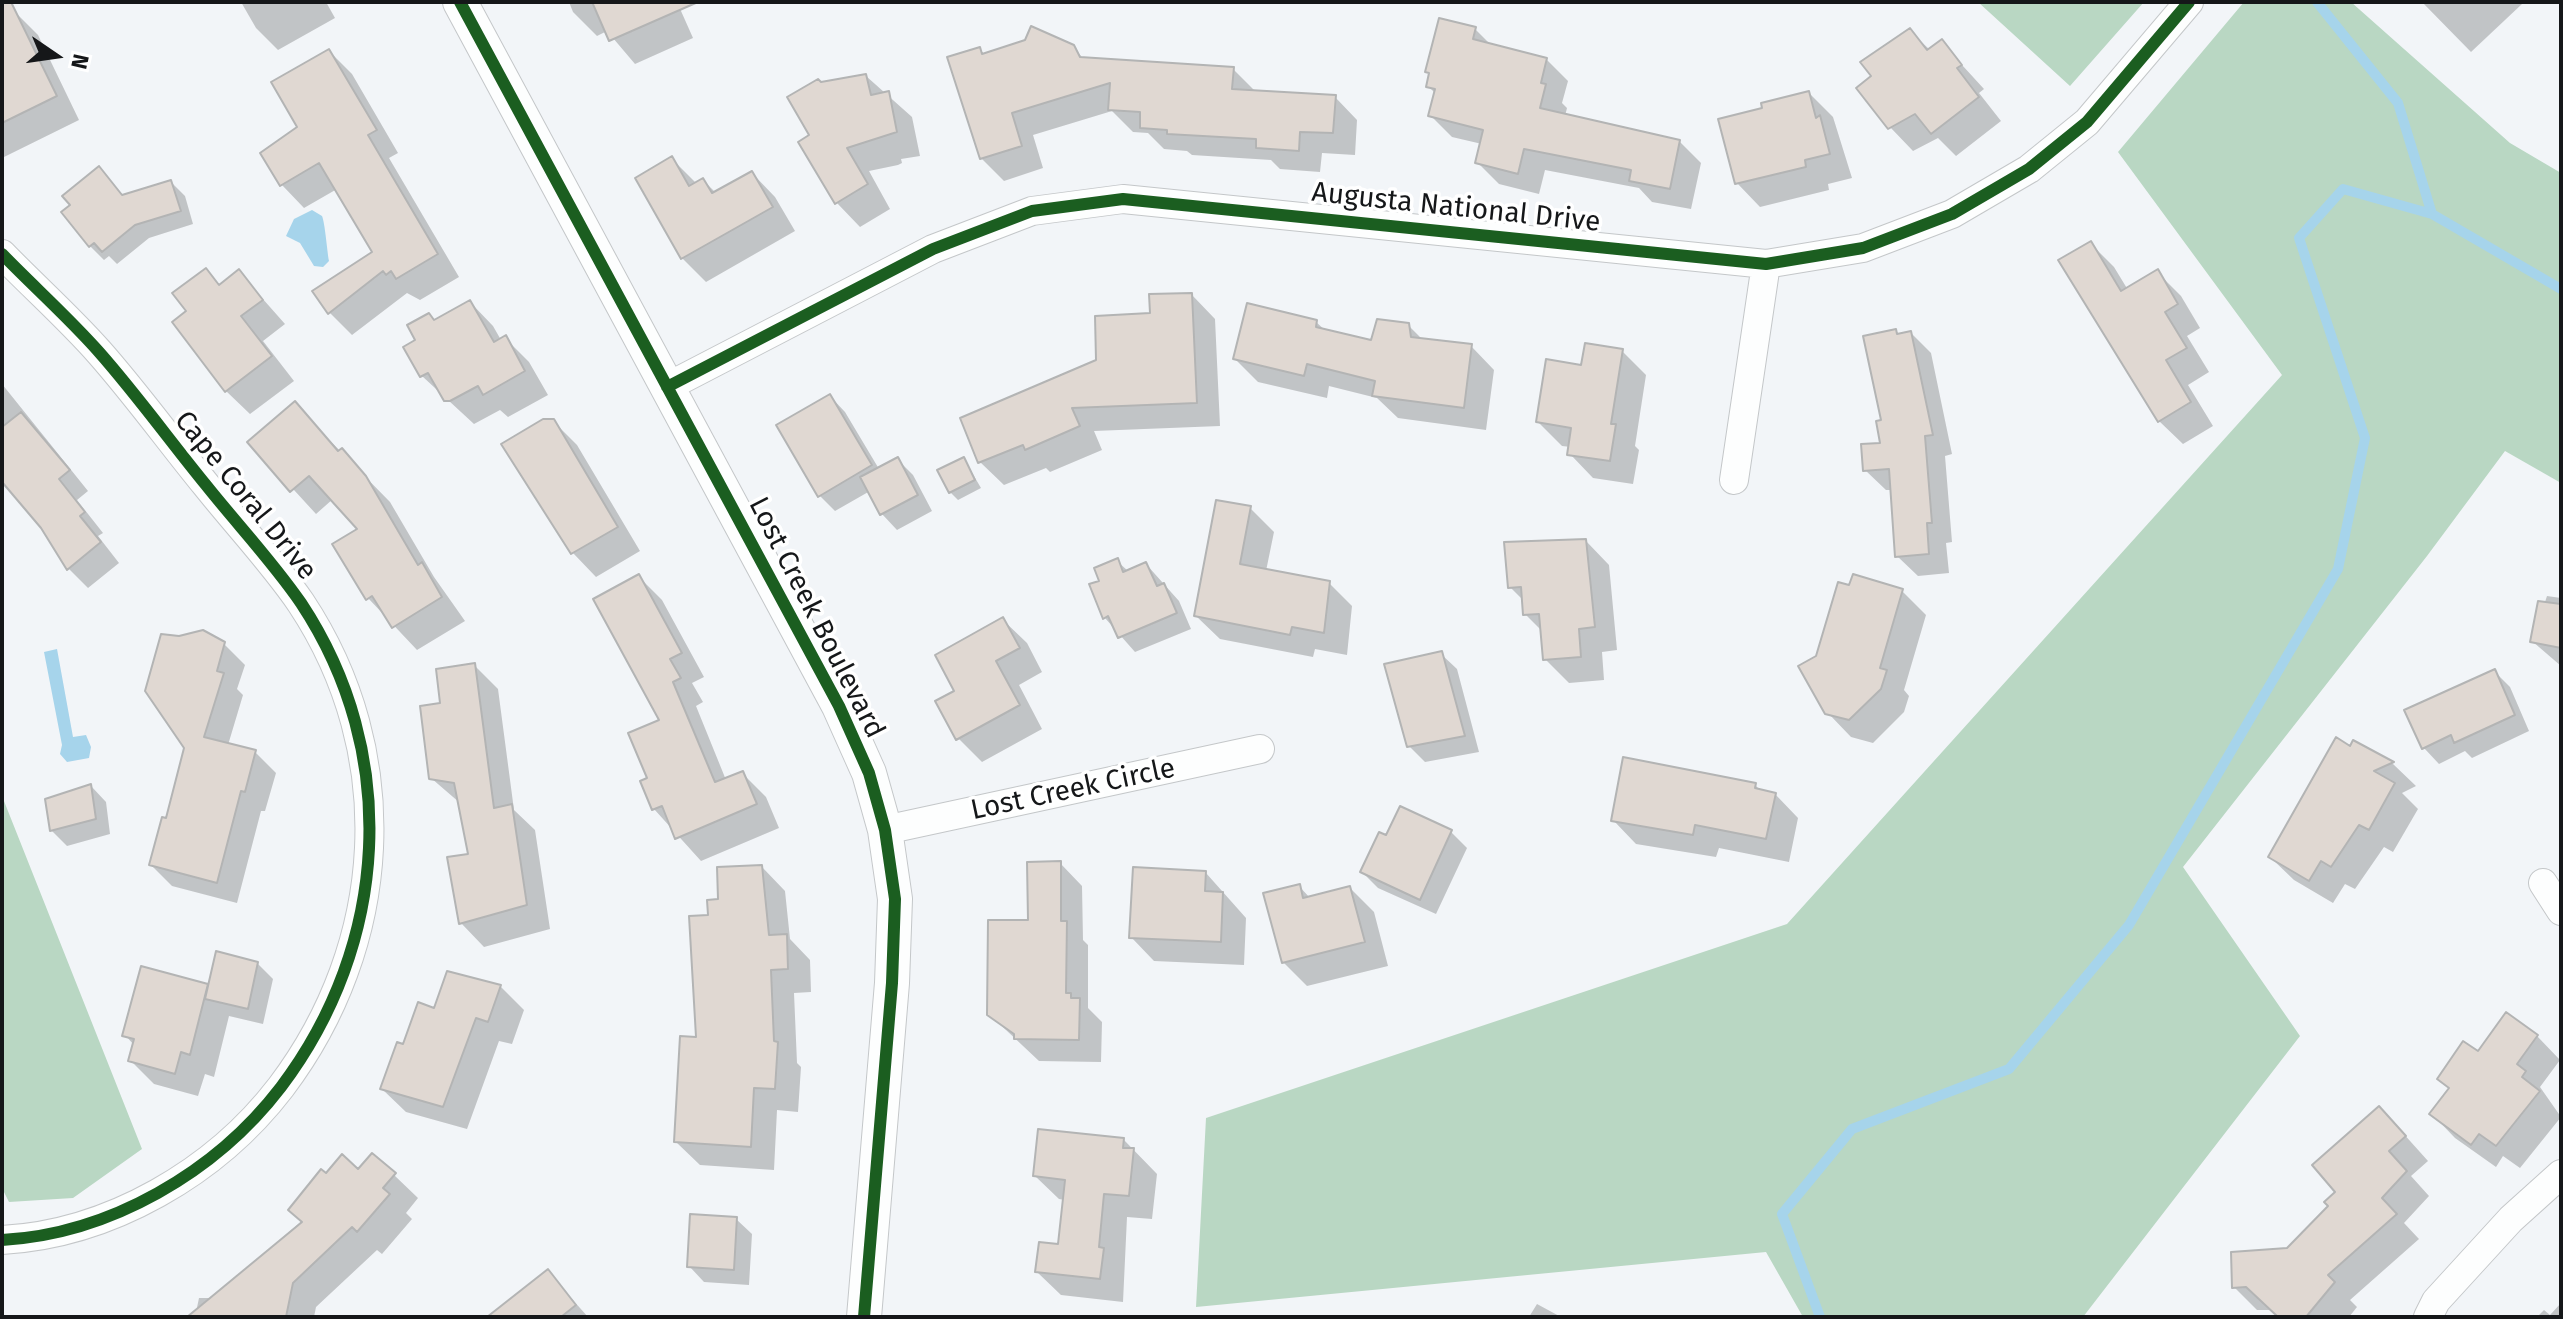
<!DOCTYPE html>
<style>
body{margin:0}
#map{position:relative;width:2563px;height:1319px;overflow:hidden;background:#f2f5f8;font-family:"Fira Sans",sans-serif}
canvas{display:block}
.frame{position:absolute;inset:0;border:4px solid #151719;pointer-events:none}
.north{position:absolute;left:16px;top:16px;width:80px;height:80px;-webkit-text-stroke:6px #fff;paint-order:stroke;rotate:103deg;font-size:22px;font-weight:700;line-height:32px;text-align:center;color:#151719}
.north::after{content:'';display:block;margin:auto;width:28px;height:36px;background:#151719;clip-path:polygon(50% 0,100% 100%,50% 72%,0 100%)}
</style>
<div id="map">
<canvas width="2563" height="1319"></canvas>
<div class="frame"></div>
<div class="north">N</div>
</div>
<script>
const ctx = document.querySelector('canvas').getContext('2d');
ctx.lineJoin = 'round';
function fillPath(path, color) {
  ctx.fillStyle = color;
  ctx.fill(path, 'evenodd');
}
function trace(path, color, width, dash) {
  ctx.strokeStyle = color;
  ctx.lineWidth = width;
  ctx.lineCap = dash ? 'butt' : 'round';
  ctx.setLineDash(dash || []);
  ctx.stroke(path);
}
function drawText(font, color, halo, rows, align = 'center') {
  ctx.font = font + ' "Fira Sans",sans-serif';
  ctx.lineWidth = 7;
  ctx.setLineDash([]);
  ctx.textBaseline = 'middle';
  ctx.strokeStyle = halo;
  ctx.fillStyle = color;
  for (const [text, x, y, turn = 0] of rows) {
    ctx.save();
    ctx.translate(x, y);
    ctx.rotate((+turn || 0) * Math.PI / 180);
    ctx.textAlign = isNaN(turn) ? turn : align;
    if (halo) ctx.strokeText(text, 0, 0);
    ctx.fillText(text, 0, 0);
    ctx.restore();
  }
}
const forest = new Path2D(`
 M1978,2H2144L2070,86Z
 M2244,2H2351L2510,143L2561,173V483L2505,451L2427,556L2183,867L2300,1036L2083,1317H1803L1766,1252L1196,1307L1206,1118L1787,924L2282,375L2118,152Z
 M2,796L142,1149L73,1198L9,1202L2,1188Z`);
const water = new Path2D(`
 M312,210L322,216C325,223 327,250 329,261L323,267L314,266L300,243L286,236L294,219Z
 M57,649L73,737L86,735L91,747L89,758L67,762L60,754L62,745L44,652Z`);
const shadow = new Path2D(`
 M241,2H326L335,18L278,50L256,28Z
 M569,2H677L693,38L635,64L607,31L597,36L573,12Z
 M2422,2H2520L2522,4L2471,52Z
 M14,11L38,35L79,120L2,158V17Z
 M1475,29L1492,46L1546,59L1568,81L1562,103L1567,108L1565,116L1679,141L1701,163L1691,209L1652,202L1639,188L1545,170L1539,194L1499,184L1477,162L1482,144L1452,137L1430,115L1436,94L1428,86Z
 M1910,31L1930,50L1941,42L1984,89L1979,93L2001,121L1956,156L1938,138L1913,151L1890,127L1874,77Z
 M1072,47L1085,60L1233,69L1255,91L1335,97L1357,120L1355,155L1322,153L1320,172L1280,169L1271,160L1192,155L1187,151L1164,149L1148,133L1133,132L1112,111L1033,135L1043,168L1004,181L981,158L979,49L985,55Z
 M329,51L352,74L398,153L389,158L459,277L420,300L407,293L352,335L329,312L374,253L337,189L304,208L282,185Z
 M866,76L912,117L920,156L901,159L902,163L898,165L869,171L890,209L860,227L837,203L800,143L812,136L821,84Z
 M1809,93L1833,117L1852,178L1828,184L1829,190L1760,207L1737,183L1765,110Z
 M672,159L697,184L703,180L716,193L752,173L775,197L795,231L706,282L682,258Z
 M99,169L124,196L171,182L185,196L193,224L149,238L117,264L109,256L104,260L90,246Z
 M2090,243L2114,267L2128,290L2157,272L2181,296L2200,328L2187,336L2209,372L2188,385L2213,426L2183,444L2159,421Z
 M206,270L221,286L239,272L285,324L263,341L294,381L250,414L226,391L189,311Z
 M1192,295L1215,319L1220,426L1094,431L1102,450L1050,472L1046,468L1004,485L980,462L1152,315Z
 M470,302L493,326L501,340L505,338L529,362L548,395L508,417L500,410L474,424L422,376L418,341L436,322Z
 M1316,322L1326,331L1373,343L1408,325L1423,340L1471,346L1494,370L1486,430L1398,418L1377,398L1329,386L1327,398L1258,382L1235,359Z
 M1895,331L1900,335L1911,333L1931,353L1952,454L1945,456L1952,542L1946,543L1949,573L1918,576L1897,556L1892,490H1886L1865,470L1883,445Z
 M1622,351L1646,375L1635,446L1639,450L1633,484L1593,478L1570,454L1571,447L1562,446L1538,422L1583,367Z
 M2,384L88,491L77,500L103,533L98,536L119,563L88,588L68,568L42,527L2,479Z
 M830,396L845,412L879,469L897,459L913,475L932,511L897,530L882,514L870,491L835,511L819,495Z
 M294,404L390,502L434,577L465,621L417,650L368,598L360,529L333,499L316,514L250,442Z
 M553,421L577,445L640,551L596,577L573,553L504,444Z
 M964,459L981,488L958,500L950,492Z
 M1250,508L1274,532L1266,571L1329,583L1352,606L1347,655L1315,649L1313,657L1220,639L1196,616Z
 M1586,541L1609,565L1617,650L1602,652L1604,680L1569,683L1545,659L1543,632L1525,614L1524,601L1510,587Z
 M1117,561L1128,571L1146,564L1179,601L1191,629L1135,652L1105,618L1101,582Z
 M639,577L662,600L704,677L692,683L703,702L696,706L726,780L742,773L766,797L779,828L701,861L654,809L649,779L662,721Z
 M1902,591L1926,615L1904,690L1909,696L1904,712L1873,743L1851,737L1827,712L1818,658Z
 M2547,596L2561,598V666L2532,641Z
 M1003,620L1027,643L1042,672L1019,685L1042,729L982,762L958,738L957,691Z
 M224,644L245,665L237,689L243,695L228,745L255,752L276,773L265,811H261L237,903L172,886L151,865Z
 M1441,654L1457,669L1479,752L1425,762L1409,746Z
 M475,666L498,689L514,810L535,830L550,929L484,947L461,923L470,856L460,803L431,778L442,705Z
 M2494,671L2510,687L2529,731L2472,758L2465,751L2439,764L2424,748Z
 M2354,743L2393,764L2416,786L2402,793L2418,809L2393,852L2384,847L2355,889L2345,884L2333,903L2294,880L2270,857Z
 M1755,785L1762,792L1775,794L1798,818L1789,862L1719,848L1716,857L1636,844L1613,820Z
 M91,786L106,802L110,834L67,846L51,830Z
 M1451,832L1467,848L1436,914L1378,888L1362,872L1387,837Z
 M1060,863L1082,886L1083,940L1088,945V1008L1102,1022L1101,1062L1039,1061L989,1014Z
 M762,867L785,891L790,939L810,960L811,992L794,993L797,1063L801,1067L798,1112L777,1110L774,1170L700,1165L676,1142L698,1039L710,917Z
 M1206,873L1246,918L1244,965L1154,961L1131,937Z
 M1299,886L1310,898L1350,888L1374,912L1388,966L1307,986L1283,962Z
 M257,963L273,979L263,1024L229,1016L214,1077L205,1074L198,1096L154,1084L130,1060L134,1045L125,1035L207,986L209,989Z
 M500,986L524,1010L512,1044L499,1041L467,1129L406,1112L382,1089L404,1047L436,1010Z
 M2537,1036L2560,1060L2540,1087L2561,1117L2520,1168L2503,1156L2496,1167L2455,1138L2432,1114L2450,1089L2439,1079L2479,1054Z
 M2402,1132L2428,1161L2411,1176L2429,1196L2404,1223L2419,1239L2350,1300L2357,1307L2349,1317H2279L2272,1310H2257L2234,1287L2288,1250Z
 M1124,1140L1157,1174L1152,1219L1127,1217L1123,1302L1061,1295L1037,1272L1060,1247L1065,1200L1059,1199L1035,1176Z
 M358,1172L394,1175L418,1198L406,1213L412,1219L382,1254L377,1250L316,1307L314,1317H195L199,1298H213Z
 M736,1219L752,1234L749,1285L704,1282L689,1266Z
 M548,1272L588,1317H491Z
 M2561,1303V1317H2537L2544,1310L2550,1315Z
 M1537,1304L1561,1317H1529Z`);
const stream = new Path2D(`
 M2317,2L2398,103L2432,214L2561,289
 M1820,1317L1782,1214L1852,1129L2009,1069L2129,925L2338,569L2365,438L2299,238L2343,189L2432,214`);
const building = new Path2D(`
 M2,2H11L57,96L2,123Z
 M592,2H698L609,41Z
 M1439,18L1476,27L1473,39L1547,58L1541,83L1546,84L1540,108L1680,140L1670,189L1629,181L1631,170L1524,149L1518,174L1475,163L1483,130L1428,116L1435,89L1426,87L1429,73L1425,72Z
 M1031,26L1074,45L1080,57L1234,67L1232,89L1336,95L1333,133L1300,132L1299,151L1256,148V139L1167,134V130L1140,128V112L1108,110L1110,83L1012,113L1022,146L980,159L947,57L980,47L982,54L1025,40Z
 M1910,28L1927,50L1942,39L1962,65L1957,68L1979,97L1931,134L1915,114L1888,129L1856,88L1871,76L1860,62Z
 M329,49L377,130L368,135L438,254L396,279L391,271L386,275L383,271L328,314L312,291L372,252L319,163L280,186L260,153L297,127L271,82Z
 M866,74L871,95L889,91L897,132L847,148L868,184L835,204L798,142L809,135L787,97L818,79L821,82Z
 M1809,91L1816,118L1820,115L1830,154L1805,160L1806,167L1735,184L1718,119L1762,108L1761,103Z
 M672,156L689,186L703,178L712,193L752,171L773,207L681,259L635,178Z
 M99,166L122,195L171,180L181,211L135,225L102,252L94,243L89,247L61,212L70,205L62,196Z
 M2091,241L2121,291L2158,269L2178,304L2165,312L2187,348L2166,360L2191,402L2158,422L2058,260Z
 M206,268L219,285L239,269L263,300L241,316L272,356L225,392L172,322L186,311L172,293Z
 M1192,293L1197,403L1072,408L1080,426L1025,450L1023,445L978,463L960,418L1096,360L1095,316L1150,313L1149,294Z
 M470,300L494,342L506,335L525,371L483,395L478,386L450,401H444L428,373L420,377L403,347L415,340L407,325L429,313L434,320Z
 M1247,303L1317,320L1316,327L1371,340L1377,319L1409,323L1411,337L1472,344L1464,408L1372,396L1375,381L1307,364L1304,376L1233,359Z
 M1896,329L1897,334L1911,331L1933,435L1925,436L1932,523H1927L1929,554L1895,557L1889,469L1863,471L1861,444L1880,443L1876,421L1881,420L1863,336Z
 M1585,343L1623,349L1611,424H1616L1610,461L1567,455L1571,428L1536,422L1546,359L1581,365Z
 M830,394L872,465L818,497L776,425Z
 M295,401L338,451L342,448L366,476L418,565L422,562L442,597L392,628L372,596L366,600L332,544L357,529L309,476L290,492L247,442Z
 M21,412L70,470L59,479L85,512L80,516L101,542L67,570L41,528L2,482V427Z
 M543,419H554L618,527L571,554L501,444Z
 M898,457L918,495L880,515L860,477Z
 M964,457L975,480L949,493L937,470Z
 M1216,500L1251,506L1240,564L1330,581L1324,633L1292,627L1290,635L1194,616Z
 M1586,539L1595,627L1579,629L1581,657L1543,660L1539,614L1523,615L1521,587L1508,588L1504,542Z
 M1118,558L1123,572L1146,562L1157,586L1164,583L1177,613L1118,638L1108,616L1103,619L1089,584L1099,581L1094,568Z
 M639,574L682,653L670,659L681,678L673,682L715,782L743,771L757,804L675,839L662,806L652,810L640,781L647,778L628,733L659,720L593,599Z
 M1853,574L1903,589L1880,668L1887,670L1881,689L1849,720L1825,714L1798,666L1816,656L1838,582L1849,585Z
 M2538,601L2561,604V648L2530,642Z
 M1003,617L1020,648L996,661L1020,705L956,740L935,701L954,691L935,655Z
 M203,630L225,642L217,671L224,673L204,737L256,750L245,792L241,791L217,883L149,865L162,817L166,818L184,748L145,691L161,634L179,636Z
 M1442,651L1465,736L1407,747L1384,664Z
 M475,663L494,808L512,804L527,905L459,924L447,857L468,854L454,783L429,779L420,706L440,703L436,669Z
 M2495,669L2515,715L2454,743L2451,735L2422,749L2404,710Z
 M2336,737L2350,746L2353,740L2394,762L2374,771L2395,783L2369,830L2359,825L2331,867L2321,861L2309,881L2268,857Z
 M1623,757L1756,783L1755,788L1776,793L1766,839L1695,825L1693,835L1611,821Z
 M91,784L96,819L50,831L45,799Z
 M1400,806L1452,830L1420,900L1360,872L1379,832L1386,835Z
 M1061,861V921H1067L1066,993H1071V998H1080L1079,1040L1014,1039V1034L987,1015L988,920H1028L1027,862Z
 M762,865L769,935L787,934L788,969L771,970L774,1041L778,1042L775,1089L754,1088L751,1147L674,1142L680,1036L696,1037L689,916L708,915L707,900L718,899L717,867Z
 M1133,867L1206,871L1205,891L1223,892L1221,942L1129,938Z
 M1300,884L1303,898L1350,886L1365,942L1282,963L1263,893Z
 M216,951L258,962L248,1009L205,999Z
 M141,966L208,984L190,1055L181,1052L175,1074L128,1061L134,1039L122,1036Z
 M447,971L501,985L488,1022L476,1018L443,1107L380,1089L397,1042L403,1044L418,1002L434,1008Z
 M2506,1012L2538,1035L2517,1064L2526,1071L2522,1077L2540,1091L2496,1146L2479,1134L2471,1145L2429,1114L2449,1088L2437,1079L2463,1041L2478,1051Z
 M2379,1106L2406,1136L2389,1151L2407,1171L2382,1198L2397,1214L2328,1275L2335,1282L2306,1317H2278L2246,1287L2232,1288L2231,1252L2287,1248L2328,1206L2324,1202L2335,1192L2312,1165Z
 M1038,1129L1124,1138L1123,1148H1134L1129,1196L1104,1194L1099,1247L1104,1248L1100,1279L1035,1272L1039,1242L1058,1244L1065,1180L1033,1176Z
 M372,1153L396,1173L383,1188L390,1194L357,1232L352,1227L293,1283L286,1317H187L302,1222L288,1210L321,1169L326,1173L342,1154L358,1169Z
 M690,1214L737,1217L734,1270L687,1267Z
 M548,1269L576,1305L561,1317H487Z`);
const minor = new Path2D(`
 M2,254C34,287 69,318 99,352C137,395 170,441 206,485C237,524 273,562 301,603C401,754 389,944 281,1087C216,1172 110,1234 2,1240
 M667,387L933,249L1032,211L1123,199L1766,264L1863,248L1952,214L2029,169L2087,122L2189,2
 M1734,480L1766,264
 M885,830L1260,749
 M2543,883L2561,911
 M2428,1317L2436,1301L2511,1219L2561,1174`);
const tertiary = new Path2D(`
 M460,2L839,706L869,773L885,830L895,899L892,983L864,1317`);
const cycleway = new Path2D(`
 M460,2L839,706L869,773L885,830L895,899L892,983L864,1317
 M2,254C34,287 69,318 99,352C137,395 170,441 206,485C237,524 273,562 301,603C401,754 389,944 281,1087C216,1172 110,1234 2,1240
 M667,387L933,249L1032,211L1123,199L1766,264L1863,248L1952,214L2029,169L2087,122L2189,2`);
const streetNames = [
 ["Augusta National Drive",1456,208,6],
 ["Cape Coral Drive",245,496,51],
 ["Lost Creek Boulevard",816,618,63],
 ["Lost Creek Circle",1073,790,-12]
];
fillPath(forest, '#b9d7c3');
fillPath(water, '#a6d4eb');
fillPath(shadow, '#0003');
trace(stream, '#a6d4eb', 10);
fillPath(building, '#e0d8d2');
trace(building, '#b3b4b4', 2);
trace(minor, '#c4c7c9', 30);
trace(tertiary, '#c4c7c9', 36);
trace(minor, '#fdfefe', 28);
trace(tertiary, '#fdfefe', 34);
trace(cycleway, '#1b5e20', 12);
drawText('28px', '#151719', '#fff', streetNames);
</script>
